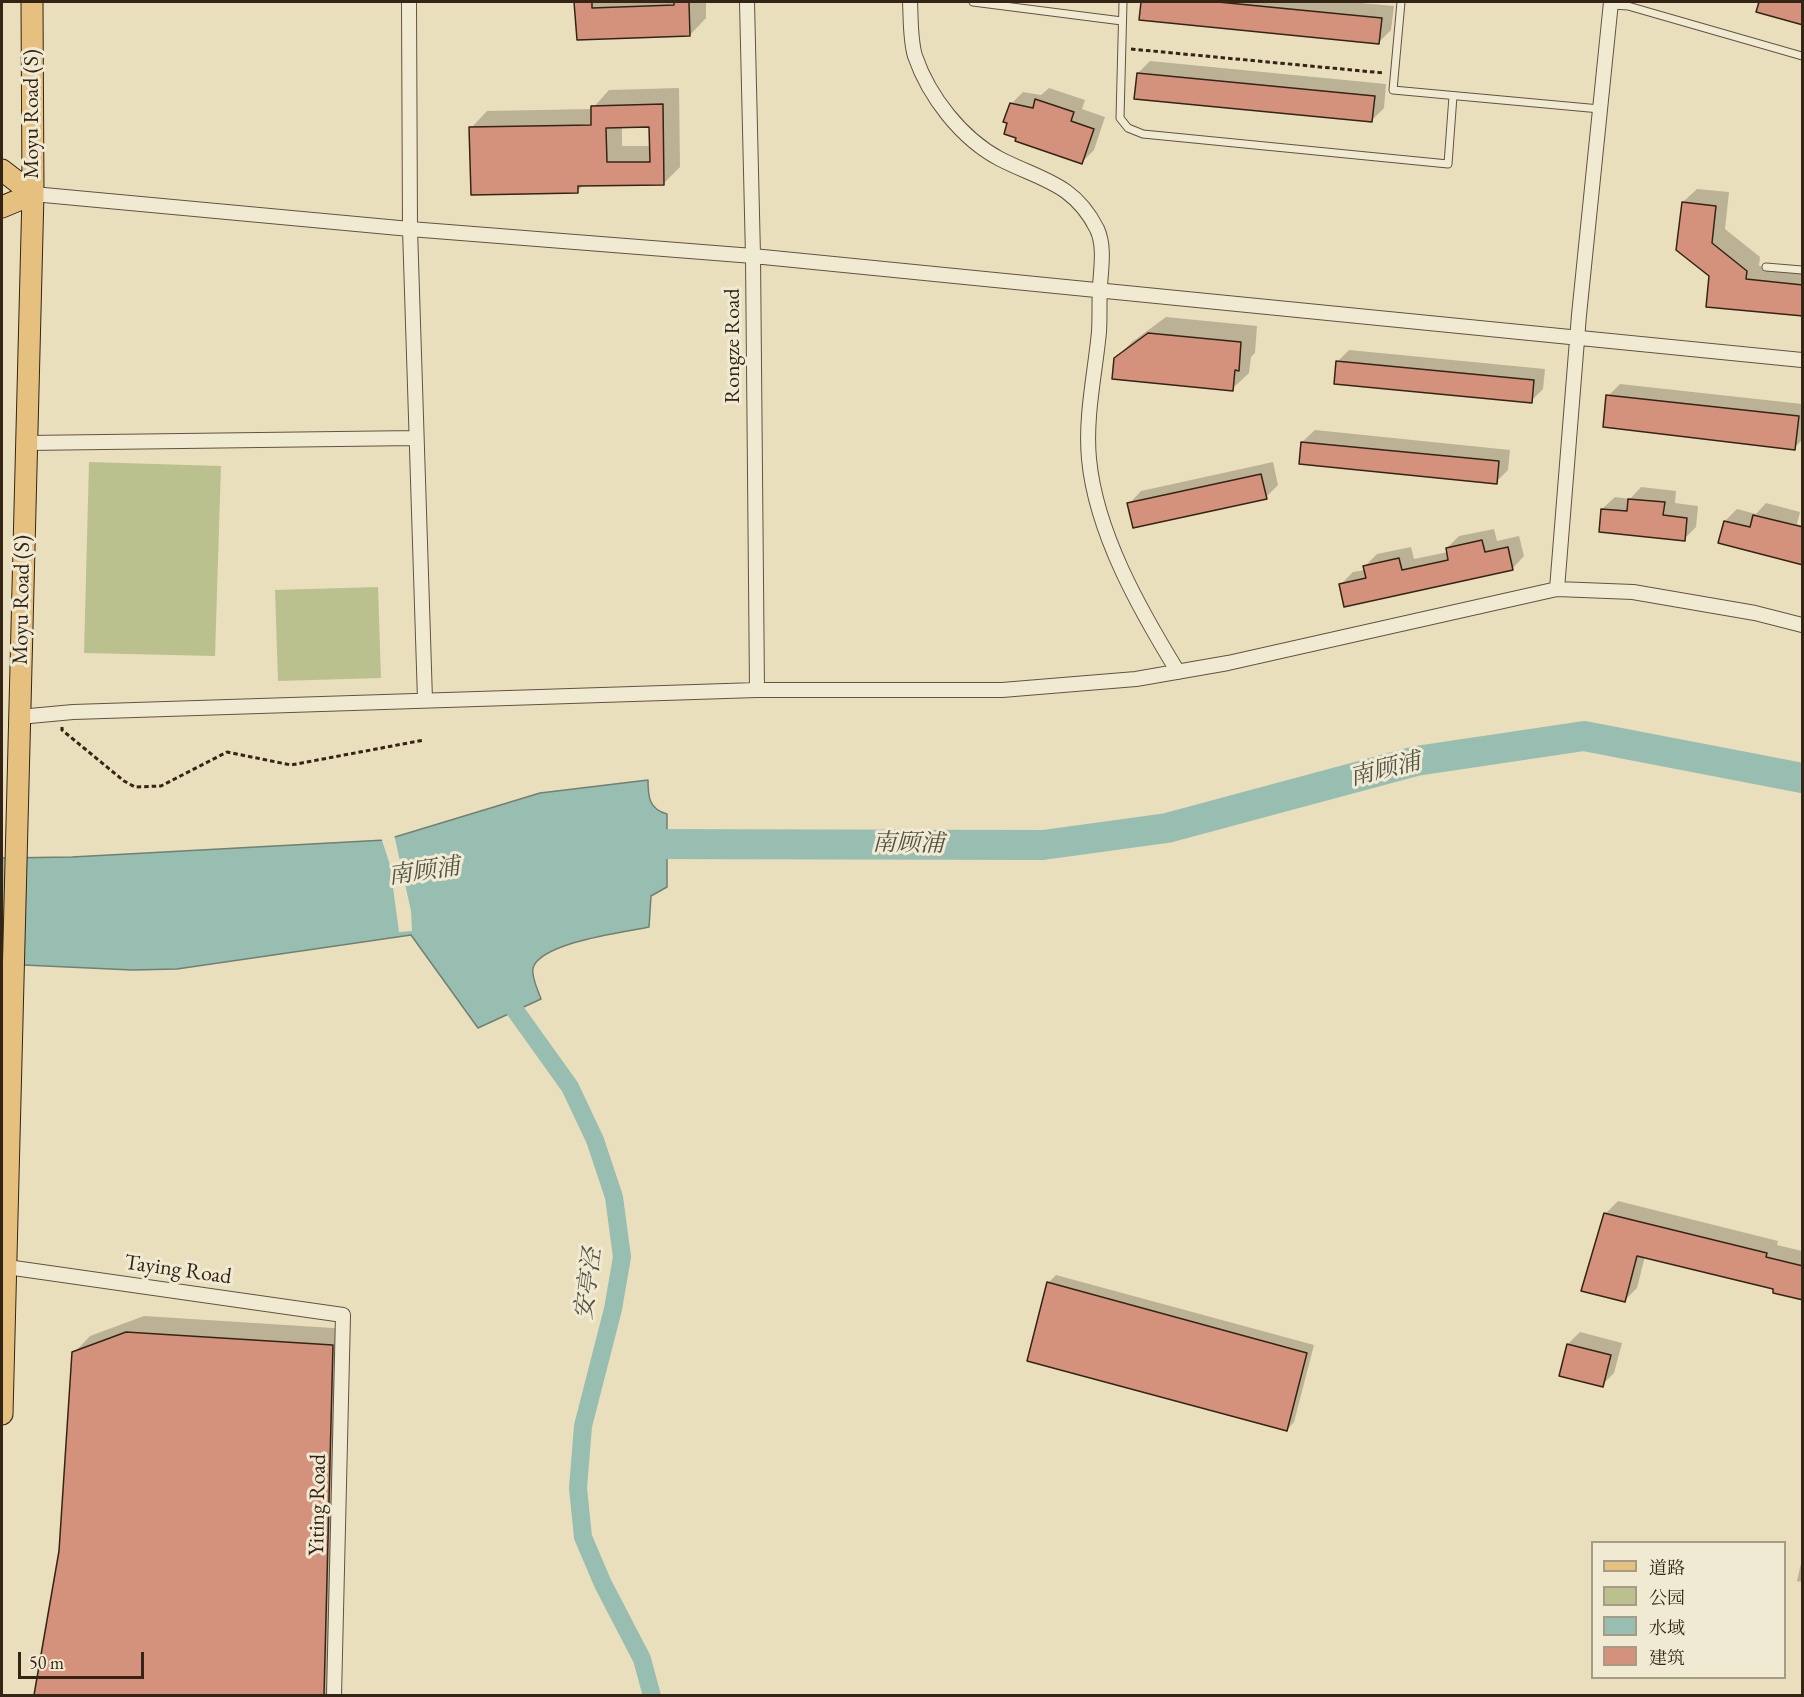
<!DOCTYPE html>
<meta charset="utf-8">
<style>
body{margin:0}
#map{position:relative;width:1804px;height:1697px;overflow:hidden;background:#eadfbc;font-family:"EB Garamond","Noto Serif SC",serif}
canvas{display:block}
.frame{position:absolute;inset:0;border:3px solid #342416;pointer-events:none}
.legend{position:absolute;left:1591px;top:1541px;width:195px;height:138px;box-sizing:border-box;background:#f1ead3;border:2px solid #a59b87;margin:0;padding:8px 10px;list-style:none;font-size:18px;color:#342416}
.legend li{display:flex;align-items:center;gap:12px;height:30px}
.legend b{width:30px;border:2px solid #a59b87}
.scale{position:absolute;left:18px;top:1652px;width:126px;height:27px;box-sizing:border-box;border:3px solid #342416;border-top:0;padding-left:8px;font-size:18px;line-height:21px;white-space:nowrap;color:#342416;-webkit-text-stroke:4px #f1ead3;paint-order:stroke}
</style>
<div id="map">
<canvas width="1804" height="1697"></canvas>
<div class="frame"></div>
<ul class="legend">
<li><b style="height:8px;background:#e5c07e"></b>道路</li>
<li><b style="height:16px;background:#bac18e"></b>公园</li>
<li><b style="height:16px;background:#98bdb1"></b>水域</li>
<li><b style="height:16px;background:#d4917c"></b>建筑</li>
</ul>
<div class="scale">50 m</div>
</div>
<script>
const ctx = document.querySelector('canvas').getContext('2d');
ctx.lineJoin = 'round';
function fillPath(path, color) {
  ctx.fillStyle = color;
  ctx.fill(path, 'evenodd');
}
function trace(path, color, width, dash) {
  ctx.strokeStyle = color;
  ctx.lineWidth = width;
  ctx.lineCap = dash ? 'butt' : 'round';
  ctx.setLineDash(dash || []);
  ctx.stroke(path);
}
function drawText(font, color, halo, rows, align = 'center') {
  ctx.font = font + ' "EB Garamond","Noto Serif SC",serif';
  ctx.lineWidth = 6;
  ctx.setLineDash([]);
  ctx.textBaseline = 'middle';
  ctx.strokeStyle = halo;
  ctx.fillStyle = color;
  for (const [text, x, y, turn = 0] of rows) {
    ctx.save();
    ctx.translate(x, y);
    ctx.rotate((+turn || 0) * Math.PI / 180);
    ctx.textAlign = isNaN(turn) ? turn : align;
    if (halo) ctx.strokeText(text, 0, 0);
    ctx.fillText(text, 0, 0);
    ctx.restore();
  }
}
const green = new Path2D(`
 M89,462L221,466L215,656L84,653Z
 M378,587L381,678L278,681L275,590Z`);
const water = new Path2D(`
 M648,780C648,797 649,809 667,814V887L651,896L649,927C626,932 541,942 533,968C531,977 538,990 541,999L478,1028L411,935L177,969L132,970L2,964V858L72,857L385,840L540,793Z`);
const pier = new Path2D(`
 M394,834L411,911L412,931L399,932L390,865L381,837Z`);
const shadow = new Path2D(`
 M575,2H706V18L690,35L579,38Z
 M1142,2H1350L1394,6L1391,30L1379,42L1140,18Z
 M1760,2H1802V24L1758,11Z
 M1150,61L1386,84L1384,108L1372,120L1138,73Z
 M679,88L680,167L664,183L584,185L577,191L471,128L487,111L592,109L609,90ZM622,126H651V146H622Z
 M1049,88L1085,100L1082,109L1105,117L1094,150L1082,162L1011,104L1023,92L1041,95Z
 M1697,189L1729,192L1725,229L1760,257L1759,266L1802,271V315L1711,275L1683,202Z
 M1166,317L1257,326L1255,353L1251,357L1249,373L1232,389L1115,359L1132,342Z
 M1349,350L1545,369L1543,389L1531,401L1337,362Z
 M1620,384L1802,404V440L1794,448L1608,396Z
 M1315,430L1510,450L1508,470L1496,482L1302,442Z
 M1273,462L1278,485L1266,497L1129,504L1141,491Z
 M1641,487L1676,491L1675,503L1698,506L1696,527L1684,539L1602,509L1615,497L1630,499Z
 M1766,503L1800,512L1797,524L1802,526V563L1725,521L1737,509L1756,514Z
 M1494,529L1497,541L1519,536L1524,556L1512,569L1341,584L1353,572L1365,570V566L1377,554L1411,547L1414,559L1448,552L1447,548L1459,536Z
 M1618,1201L1778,1241L1777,1245L1802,1251V1299L1775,1288L1645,1256L1637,1288L1625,1300L1583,1290L1606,1213Z
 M1056,1275L1314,1345L1294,1422L1287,1430L1048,1283Z
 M144,1316L349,1329L339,1696H36L60,1551L74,1353L90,1336Z
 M1580,1332L1622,1343L1614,1373L1602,1385L1568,1344Z
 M1802,1559V1582L1797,1581Z`);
const canal = new Path2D(`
 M502,992L570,1087L595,1140L614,1197L622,1257L613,1309L583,1426L578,1488L583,1537L603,1584L642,1659L652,1696`);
const river = new Path2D(`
 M627,844L1043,845L1167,828L1416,761L1584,736L1802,778`);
const building = new Path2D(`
 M574,2H592V8L674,5V2H689L690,36L577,40Z
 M1141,2H1218L1382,18L1379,44L1139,20Z
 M1759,2H1803V25L1756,12Z
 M1137,73L1375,96L1372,122L1134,99Z
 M1035,99L1074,112L1071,121L1094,129L1082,164L1015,141L1016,138L1004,134L1007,123L1003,122L1010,103L1033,108Z
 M663,104L664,185L578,186V193L471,195L469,127L591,125V106ZM649,127L650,162H607L606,128Z
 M1682,202L1716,206L1712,243L1747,271L1746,279L1803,285V316L1706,307L1709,276L1676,250Z
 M1148,333L1241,342L1239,371L1235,370L1233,391L1112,379L1114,358Z
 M1336,361L1534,380L1532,403L1334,384Z
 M1606,395L1799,416L1795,450L1603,427Z
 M1301,442L1499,461L1497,484L1299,464Z
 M1261,474L1267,499L1133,528L1127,503Z
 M1628,499L1665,502L1663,515L1687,518L1685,541L1599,532L1601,509L1627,511Z
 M1753,515L1803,527V565L1718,543L1724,521L1750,527Z
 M1482,540L1485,552L1508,547L1513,570L1344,607L1339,584L1366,578L1363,566L1399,558L1402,570L1448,560L1446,548Z
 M1604,1213L1767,1253L1766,1257L1803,1266V1300L1773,1293V1289L1637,1256L1625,1302L1581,1291Z
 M1047,1282L1307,1353L1287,1431L1027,1361Z
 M126,1332L333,1345L324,1695H34L59,1551L72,1352Z
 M1567,1344L1611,1355L1603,1387L1559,1376Z`);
const path = new Path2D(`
 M1131,49L1384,73
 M62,727V730L124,781L135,787L161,786L227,752L291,765L424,740`);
const service = new Path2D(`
 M973,2L1122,21
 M1123,2L1120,118L1128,128L1143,134L1448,164L1453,96
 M1401,2L1393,90L1600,109
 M1611,5L1628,6L1802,56
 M1766,267L1802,270`);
const minor = new Path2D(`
 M409,2L410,229L425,700
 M747,2L753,256L757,690
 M910,2C911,19 910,39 915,56C929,97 962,139 1000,159C1041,180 1074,183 1097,229C1105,246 1101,268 1100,287C1099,302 1100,317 1099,332C1095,374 1085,417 1089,459C1096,533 1140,610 1178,672
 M33,194L410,229L753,256L1802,360
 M26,443L416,438
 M1557,589L1579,315L1611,2
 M19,717L73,712L757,690H1002L1136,679L1228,663L1557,589L1633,592L1755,613L1802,625
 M7,1267L343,1315L334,1696`);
const primary = new Path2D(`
 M2,170L33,194
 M2,207L33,194
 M2,1414L33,194L32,2`);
const streetNames = [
 ["Moyu Road (S)",32,114,-90],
 ["Rongze Road",733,346,-90],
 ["Moyu Road (S)",22,600,-89],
 ["Taying Road",178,1270,8],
 ["Yiting Road",318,1505,-89]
];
const waterNames = [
 ["南顾浦",1385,770,-14],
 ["南顾浦",908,844,1],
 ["南顾浦",424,872,-8],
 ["安亭泾",589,1284,-82]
];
fillPath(green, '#bac18e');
fillPath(water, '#98bdb1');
trace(water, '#708073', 1.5);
fillPath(pier, '#eadfbc');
fillPath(shadow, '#0003');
trace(canal, '#98bdb1', 18);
trace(river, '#98bdb1', 30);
fillPath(building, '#d4917c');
trace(building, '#342416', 1.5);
trace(service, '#625340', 9);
trace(minor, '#625340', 16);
trace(primary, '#342416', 23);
trace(path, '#342416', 3, [4.5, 3]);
trace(service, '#f1ead3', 7);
trace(minor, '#f1ead3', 14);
trace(primary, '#e5c07e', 21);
drawText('22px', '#342416', '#f1ead3', streetNames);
drawText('italic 24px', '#525244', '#f1ead3', waterNames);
</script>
